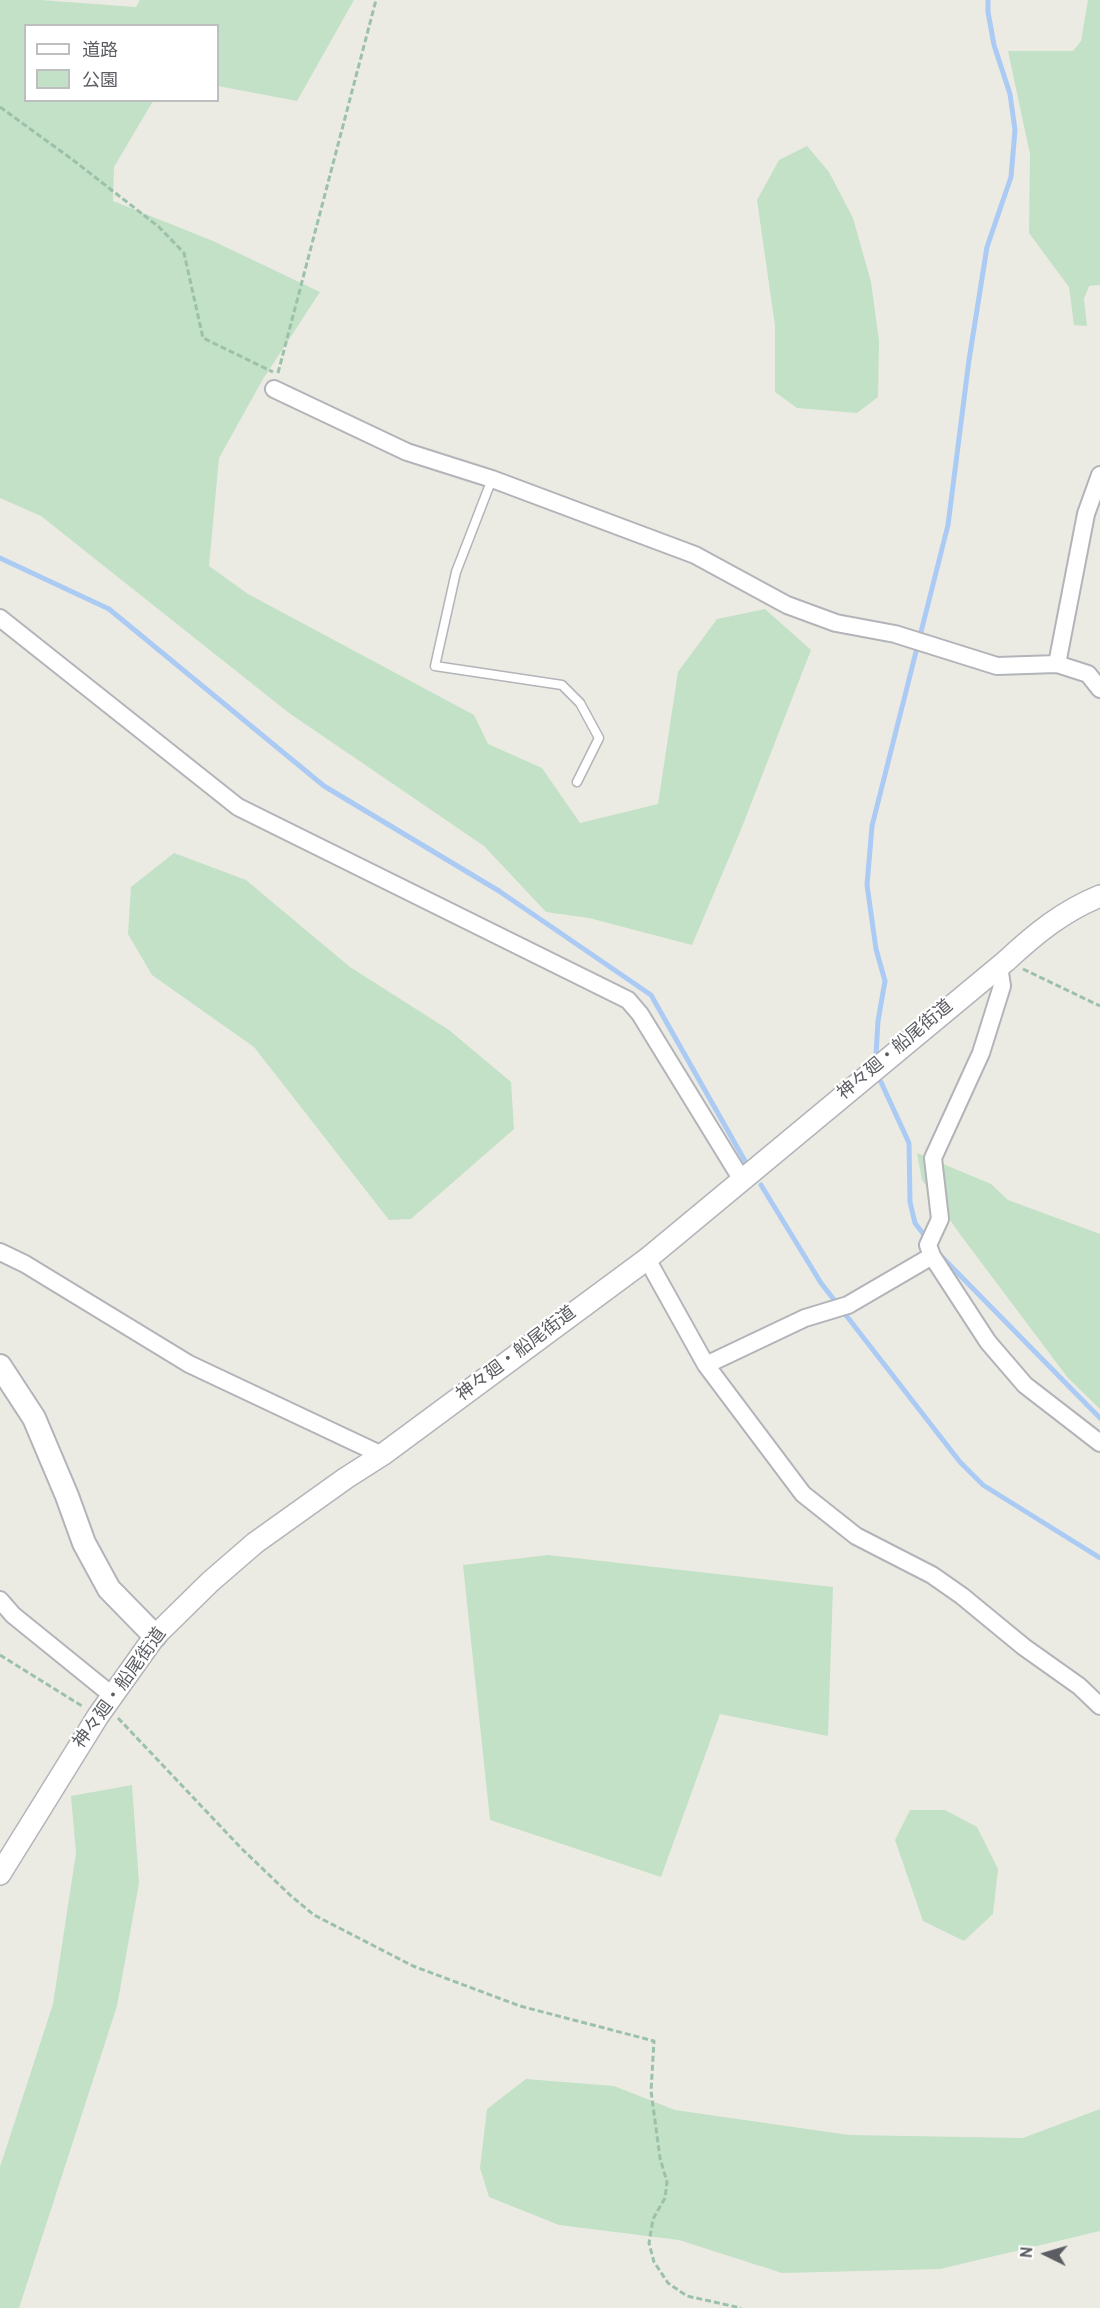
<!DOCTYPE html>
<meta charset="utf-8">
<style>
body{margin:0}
#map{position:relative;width:1100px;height:2308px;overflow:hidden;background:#ecebe3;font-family:Overpass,"Noto Sans JP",sans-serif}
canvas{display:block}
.legend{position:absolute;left:24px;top:24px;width:195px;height:78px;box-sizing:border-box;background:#fff;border:2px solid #bdbec0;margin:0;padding:8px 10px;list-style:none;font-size:18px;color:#5b5d62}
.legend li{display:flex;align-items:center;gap:12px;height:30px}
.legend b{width:30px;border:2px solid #bdbec0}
.north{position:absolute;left:1016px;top:2224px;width:60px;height:60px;-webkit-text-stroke:4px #fff;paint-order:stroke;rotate:275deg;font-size:16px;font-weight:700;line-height:24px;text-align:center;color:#5b5d62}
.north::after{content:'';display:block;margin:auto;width:21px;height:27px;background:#5b5d62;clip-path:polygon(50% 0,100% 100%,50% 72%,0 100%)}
</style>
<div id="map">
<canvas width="1100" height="2308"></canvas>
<ul class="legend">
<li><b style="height:8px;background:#fff"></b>道路</li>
<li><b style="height:16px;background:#c2e1c6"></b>公園</li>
</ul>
<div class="north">N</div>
</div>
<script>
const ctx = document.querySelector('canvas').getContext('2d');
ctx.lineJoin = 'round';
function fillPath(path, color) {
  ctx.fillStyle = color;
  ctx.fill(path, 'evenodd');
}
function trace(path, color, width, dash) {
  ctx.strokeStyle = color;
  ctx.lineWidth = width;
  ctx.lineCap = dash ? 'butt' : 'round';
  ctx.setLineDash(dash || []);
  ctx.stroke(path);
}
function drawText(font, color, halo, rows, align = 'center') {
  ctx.font = font + ' Overpass,"Noto Sans JP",sans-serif';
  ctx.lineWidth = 4.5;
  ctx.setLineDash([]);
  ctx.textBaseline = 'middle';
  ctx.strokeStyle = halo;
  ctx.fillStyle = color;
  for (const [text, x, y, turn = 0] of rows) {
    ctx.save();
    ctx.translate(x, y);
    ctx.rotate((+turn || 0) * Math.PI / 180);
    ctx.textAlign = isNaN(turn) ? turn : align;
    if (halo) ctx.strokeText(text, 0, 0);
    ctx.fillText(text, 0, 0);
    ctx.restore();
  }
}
const green = new Path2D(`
 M0,0H40L136,7L140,0H354L297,101L218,86V26H26V100L153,101L114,167L113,201L213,241L320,292L263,379L219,458L209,566L248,594L474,715L488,744L542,768L580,823L658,804L678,672L717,619L765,609L811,650L740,832L692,945L589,918L546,912L484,846L289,713L41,516L0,498Z
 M1088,0H1100V285L1089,286L1084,299L1087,326L1074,325L1069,287L1029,233L1030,154L1008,51H1073L1081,41Z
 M807,146L829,172L853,218L871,282L879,341L878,397L857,413L797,408L775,392V326L757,200L779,160Z
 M174,853L246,880L350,967L449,1030L511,1082L514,1129L411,1219L389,1220L254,1047L152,975L128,934L131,887Z
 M917,1153L991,1184L1008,1200L1100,1234V1409L1068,1378L962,1237L922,1180Z
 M548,1555L833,1587L828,1736L720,1714L661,1877L490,1820L463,1565Z
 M132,1785L139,1883L117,2006L19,2308H0V2167L53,2004L76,1853L71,1796Z
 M910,1810H945L977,1827L998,1869L993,1914L964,1941L923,1921L895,1840Z
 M526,2079L614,2086L675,2110L849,2135L1023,2138L1100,2109V2231L940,2269L782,2273L679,2240L559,2225L489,2197L480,2168L487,2109Z`);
const stream = new Path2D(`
 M0,558L109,609L324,786L499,891L651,995L745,1161
 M876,1055L878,1021L885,981L876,949L867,885L872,826L948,525L969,360L987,247L1011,177L1015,130L1010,94L994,45L988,12V0
 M881,1082L909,1143L910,1202L915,1223L928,1240
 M761,1185L821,1283L960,1462L983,1485L1100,1558
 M941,1256L1100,1418`);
const path = new Path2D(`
 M0,107L73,160L159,227L184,253L203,338L273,372
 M278,373L376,0
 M1023,969L1100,1006
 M0,1655L82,1706
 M118,1718L241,1848L290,1895L314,1915L413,1966L520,2006L654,2041L651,2091L660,2158L667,2182L665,2198L653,2219L649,2243L654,2262L668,2283L687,2296L741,2308`);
const service = new Path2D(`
 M492,479L456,572L435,666L562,685L580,703L599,738L577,782`);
const minor = new Path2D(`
 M274,389L407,452L492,479L695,555L787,605L836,623L895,634L997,666L1057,664L1088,674L1100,689
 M0,618L238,807L628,1000L640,1014L742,1180
 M1057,664L1086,514L1100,475
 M999,966L1002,986L981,1053L933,1158L940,1219L928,1245L932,1256L988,1342L1025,1385L1100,1443
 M0,1252L25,1264L189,1364L382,1455
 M647,1259L706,1365L803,1494L856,1536L932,1575L962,1596L1024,1647L1079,1686L1100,1706
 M706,1365L805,1318L848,1305L932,1256
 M0,1600L13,1615L113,1696`);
const tertiary = new Path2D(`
 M0,1874L98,1716L155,1636L210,1582L255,1543L346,1478L382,1455L647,1259L1006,961C1035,934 1063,911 1100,896`);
const secondary = new Path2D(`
 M0,1366L34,1418L67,1496L84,1543L109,1589L155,1636`);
const streetNames = [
 ["神々廻・船尾街道",896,1051,-40],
 ["神々廻・船尾街道",517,1355,-37],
 ["神々廻・船尾街道",121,1689,-54]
];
fillPath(green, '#c2e1c6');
trace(stream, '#abcbf4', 5);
trace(service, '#b3b4b9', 11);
trace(minor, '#b3b4b9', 20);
trace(tertiary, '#b3b4b9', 24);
trace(secondary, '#b2b4b9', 26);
trace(path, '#9cc1ab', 3, [6, 3]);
trace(service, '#fff', 8);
trace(minor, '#fff', 16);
trace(tertiary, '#fff', 21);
trace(secondary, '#fff', 22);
drawText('18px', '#5b5d62', '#fff', streetNames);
</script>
